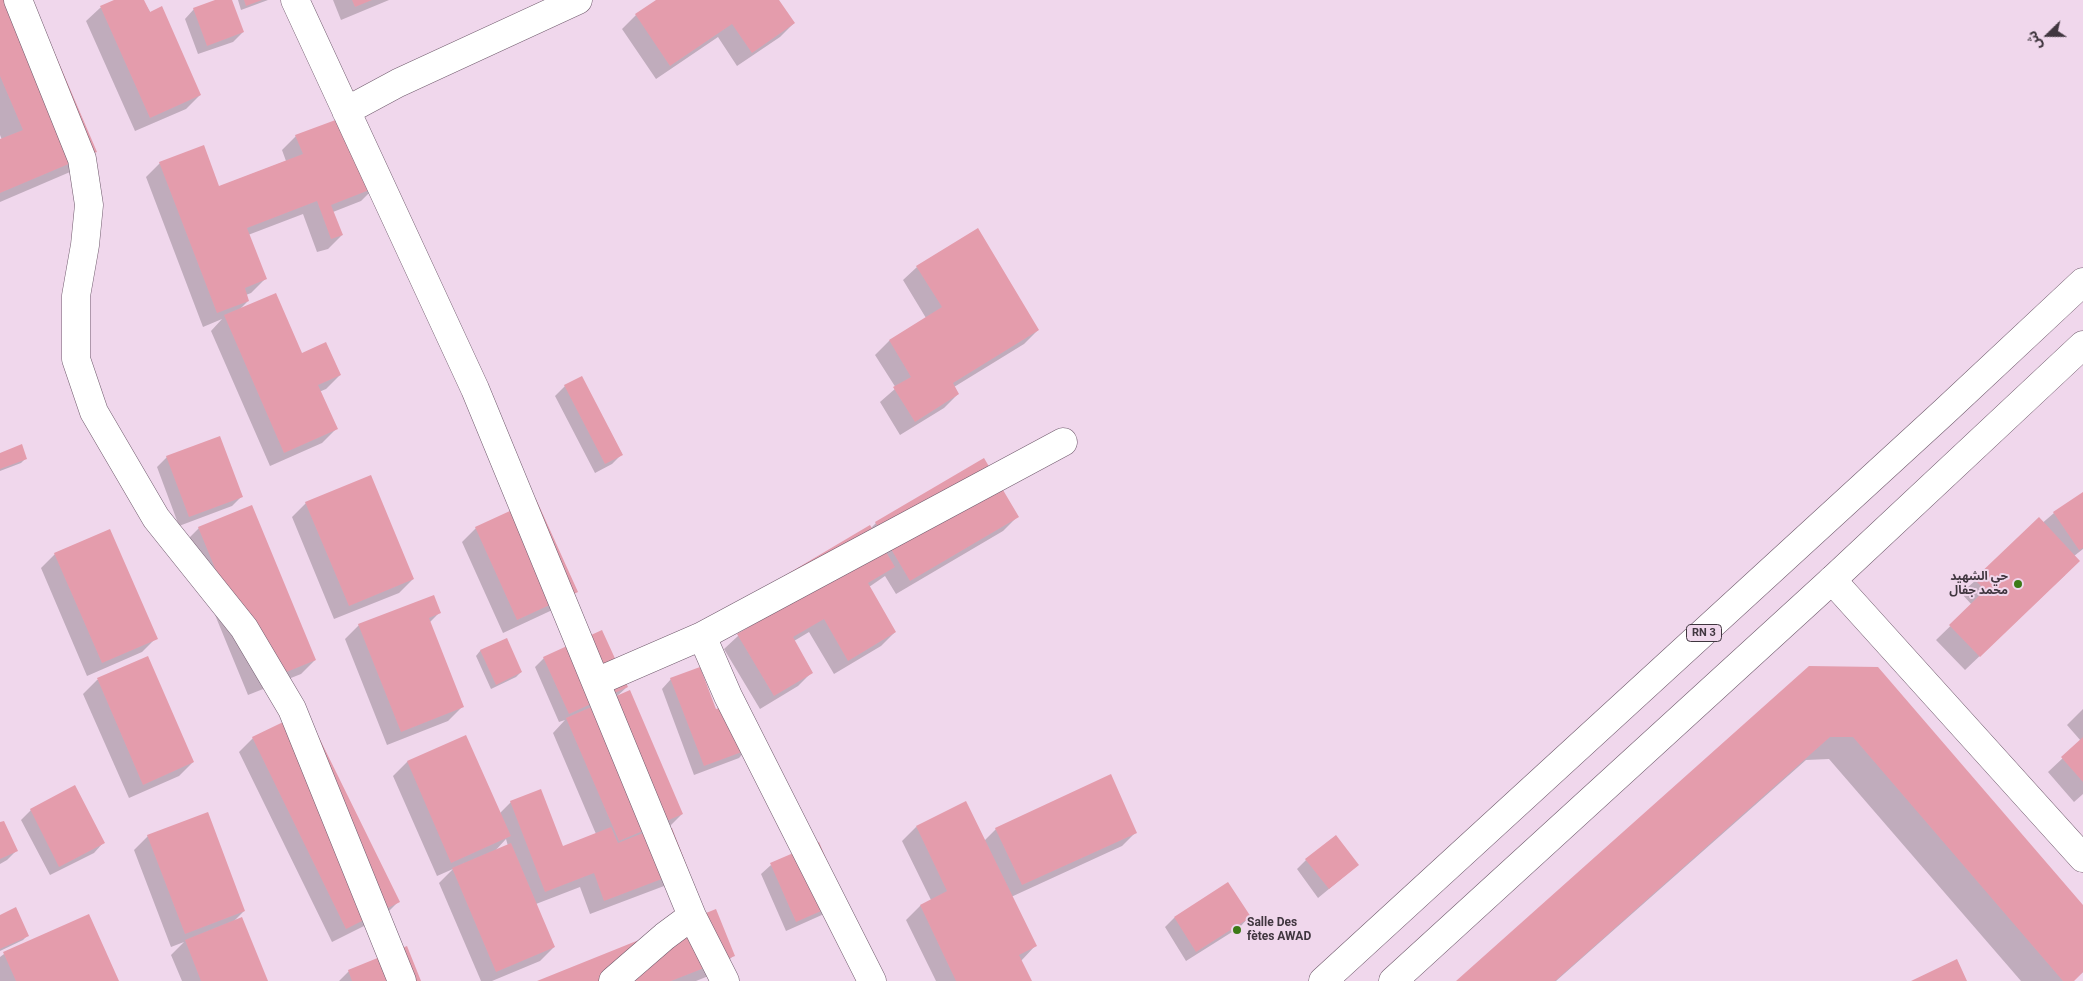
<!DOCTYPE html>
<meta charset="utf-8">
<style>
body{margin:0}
#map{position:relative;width:2083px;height:981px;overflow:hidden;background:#f0d7ec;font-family:Roboto,"Noto Sans Arabic",sans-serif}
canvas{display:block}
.north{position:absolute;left:2023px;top:10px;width:50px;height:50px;-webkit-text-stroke:4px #f0d7ec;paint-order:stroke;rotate:248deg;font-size:14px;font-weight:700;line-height:20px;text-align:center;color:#40363f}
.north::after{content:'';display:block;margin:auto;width:18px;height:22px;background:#40363f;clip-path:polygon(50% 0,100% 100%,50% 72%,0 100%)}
</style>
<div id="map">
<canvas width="2083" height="981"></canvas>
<div class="north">ش</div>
</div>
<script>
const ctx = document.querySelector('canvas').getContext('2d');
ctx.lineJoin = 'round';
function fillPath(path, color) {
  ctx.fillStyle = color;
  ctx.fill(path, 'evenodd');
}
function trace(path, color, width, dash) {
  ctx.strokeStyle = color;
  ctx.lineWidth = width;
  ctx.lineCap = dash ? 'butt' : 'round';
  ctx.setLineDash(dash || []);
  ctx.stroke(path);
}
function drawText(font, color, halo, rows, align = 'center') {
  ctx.font = font + ' Roboto,"Noto Sans Arabic",sans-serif';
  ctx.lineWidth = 4;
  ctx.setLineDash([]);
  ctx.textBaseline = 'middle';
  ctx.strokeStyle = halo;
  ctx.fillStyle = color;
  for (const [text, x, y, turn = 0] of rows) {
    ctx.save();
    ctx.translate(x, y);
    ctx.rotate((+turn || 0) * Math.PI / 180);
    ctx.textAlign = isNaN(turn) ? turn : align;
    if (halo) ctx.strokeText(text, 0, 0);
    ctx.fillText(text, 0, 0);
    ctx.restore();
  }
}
const shadow = new Path2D(`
 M0,0L77,169L0,202V141L2,140L0,135Z
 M117,0H143L200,95L186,109L135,131L86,21L100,8Z
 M219,0H231L243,32L233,42L198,54L185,19L194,9Z
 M238,0H268L241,10Z
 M333,0H389L341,20Z
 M658,0H778L794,23L780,37L737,66L718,37L656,79L622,29L636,15Z
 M296,136L375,187L361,201L333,212L342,235L328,249L317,252L303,214L248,235L265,279L251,293L246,295L248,301L238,311L301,354L340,375L326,389L319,392L336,429L322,443L270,466L211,331L222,319L203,327L146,177L160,163L218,187L286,161L282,150Z
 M917,267L1038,330L1024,344L954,387L958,394L944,408L900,435L880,402L896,388L875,355L889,341L926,318L903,280Z
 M582,378L622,454L612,464L595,473L555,396L565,386Z
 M0,454L26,458L21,463L0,471Z
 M167,457L241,497L232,506L179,526L157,467Z
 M2083,493V549L2074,556L2065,575L1965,670L1936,640L1972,605L1961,593L2054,513Z
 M536,501L577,591L563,605L503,633L462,542L476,528Z
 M306,503L413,579L399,593L334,619L292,517Z
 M1017,517L1003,531L896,594L885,576L869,587L895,632L881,646L834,674L809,632L794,641L812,672L798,686L760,709L724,649L738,636L760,622L749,604L871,528L876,523Z
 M199,528L315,660L301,674L248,695L185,542Z
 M110,531L156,638L142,652L87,676L41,568L55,554Z
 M439,613L429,623L462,707L448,721L387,745L345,639L359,625Z
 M506,639L521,672L516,677L491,689L476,656L480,651Z
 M147,658L193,762L179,776L129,798L83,694L97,680Z
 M544,658L627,687L616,697L682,814L668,828L672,883L590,914L580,887L536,904L554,947L540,961L492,981H481L439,883L453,869L437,876L393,776L407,762L466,737L499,814L511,802L562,847L596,834L553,733L565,720L559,722L535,667ZM506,839L508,846L494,852Z
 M1809,668L2083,907V972L2073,981H2021L1829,759L1806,760L1556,981H1458Z
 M671,679L715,711L748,748L739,758L694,775L662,689Z
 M2083,709V794L2074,802L2048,772L2081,741L2067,725Z
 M253,738L398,902L384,916L332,942L239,752Z
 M31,810L103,843L94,853L50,875L21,820Z
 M0,824L16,851L7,860L0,864Z
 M916,827L984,841L996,829L1136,832L1122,846L1011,897L1035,946L1021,961L1030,981H936L906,920L920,906L931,900L902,841Z
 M148,836L244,911L233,922L267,981H182L171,955L184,942L171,947L134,850Z
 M1306,860L1358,865L1318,898L1297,869Z
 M771,865L833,910L786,931L761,874Z
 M0,916L28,935L23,940L0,951Z
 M1249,917L1240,927L1186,961L1165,927L1174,918Z
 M4,954L118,981H0V957Z
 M734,955L716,973L696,981H540Z
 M349,971L420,981H339Z`);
const building = new Path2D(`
 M0,0H32L97,152L0,193V139L23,130L0,76Z
 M114,0H144L150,12L162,6L201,95L150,118L100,6Z
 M215,0H232L244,32L207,46L193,8Z
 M244,0H262L246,6Z
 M352,0H372L355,7Z
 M656,0H779L795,23L752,53L732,24L670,66L635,14Z
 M349,115L377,187L331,205L343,235L331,239L317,201L247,228L267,279L245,288L249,301L217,313L159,162L204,145L219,186L303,154L295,135Z
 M978,228L1039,330L953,383L959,394L915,422L893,387L911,377L889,340L942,307L916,266Z
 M276,293L302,353L326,342L341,375L318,385L338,429L284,453L224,315Z
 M582,376L623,455L605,464L564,385Z
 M220,436L243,497L189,517L166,456Z
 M22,444L27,459L0,469V453Z
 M984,458L1019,517L910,581L875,522Z
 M371,475L414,579L349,606L305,502Z
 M2083,492V548L2079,550L2053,512Z
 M536,499L578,592L517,620L475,527Z
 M252,505L316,660L262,682L198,527Z
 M2039,517L2080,561L1980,657L1949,625L1985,590L1974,579Z
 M870,525L895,567L868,583L896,632L848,661L824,619L793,637L813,673L774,696L737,634L776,611L762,589Z
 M110,529L158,639L102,663L54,553Z
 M434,595L441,613L429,618L464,707L401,732L358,624Z
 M602,630L628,687L569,714L543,657Z
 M507,638L522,672L496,685L480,650Z
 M148,656L194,762L143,785L97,678Z
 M1809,666L1878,667L2083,905V972L2074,981H2063L1853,737H1830L1555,981H1456Z
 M700,667L716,709L733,703L750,749L704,766L670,678Z
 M630,690L683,814L619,841L566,718Z
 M306,711L400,902L346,929L252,737Z
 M466,735L511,836L451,863L407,761Z
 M2083,737V782L2061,757Z
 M1111,774L1137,833L1022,885L995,828Z
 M75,785L105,843L59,867L30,809Z
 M541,789L563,846L611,827L618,843L643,833L645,838L672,828L688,869L604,901L594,873L545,892L510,801Z
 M966,801L1037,946L1019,955L1032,981H956L920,905L947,891L916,826Z
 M208,812L245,911L185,934L147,835Z
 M4,821L18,851L0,859V822Z
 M1336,835L1359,865L1329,889L1305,859Z
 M819,842L844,901L796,922L770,863Z
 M511,843L555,947L496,972L452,868Z
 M1228,882L1251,917L1196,952L1174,917Z
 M16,907L29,936L0,949V915Z
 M716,909L735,956L671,981H537Z
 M89,914L119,981H16L3,952Z
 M242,917L268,981H201L185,940Z
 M407,946L421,981H352L348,970Z
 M1957,959L1967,981H1911Z`);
const minor = new Path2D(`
 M18,0L82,159L89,205L85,245L76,296V359L94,412L156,518L244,628L292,709L402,981
 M295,0L475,389L692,916
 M346,111L398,83L578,0
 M1832,580L2083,858
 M596,682L702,636
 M613,981L665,936L692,916L725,981
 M872,981L728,696L702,636L1063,442`);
const trunk = new Path2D(`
 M1323,981L1944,412L2083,282
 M1393,981L1832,580L2083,345`);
const markers = [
 [2018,584,5,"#3c7a17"],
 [1237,930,5,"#3c7a17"]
];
const shields = [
 [1704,633,35]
];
const shieldNames = [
 ["RN 3",1704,633]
];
const poiNames = [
 ["حي الشهيد",2008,577],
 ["محمد جفال",2008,591],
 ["Salle Des",1247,923,"left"],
 ["fètes AWAD",1247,937,"left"]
];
fillPath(shadow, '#0003');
fillPath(building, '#e49cac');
trace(minor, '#6f5a6c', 29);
trace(trunk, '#6f5a6c', 29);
trace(minor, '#fff', 28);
trace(trunk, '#fff', 28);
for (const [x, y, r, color] of markers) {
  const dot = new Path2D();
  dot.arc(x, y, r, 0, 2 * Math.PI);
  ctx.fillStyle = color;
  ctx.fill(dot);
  trace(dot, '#f0d7ec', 2);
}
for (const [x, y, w] of shields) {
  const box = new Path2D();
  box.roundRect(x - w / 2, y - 8.5, w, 17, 4);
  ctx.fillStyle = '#f0d7ec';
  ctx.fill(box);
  trace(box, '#40363f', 1);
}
drawText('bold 11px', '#40363f', null, shieldNames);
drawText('bold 12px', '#40363f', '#f0d7ec', poiNames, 'right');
</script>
